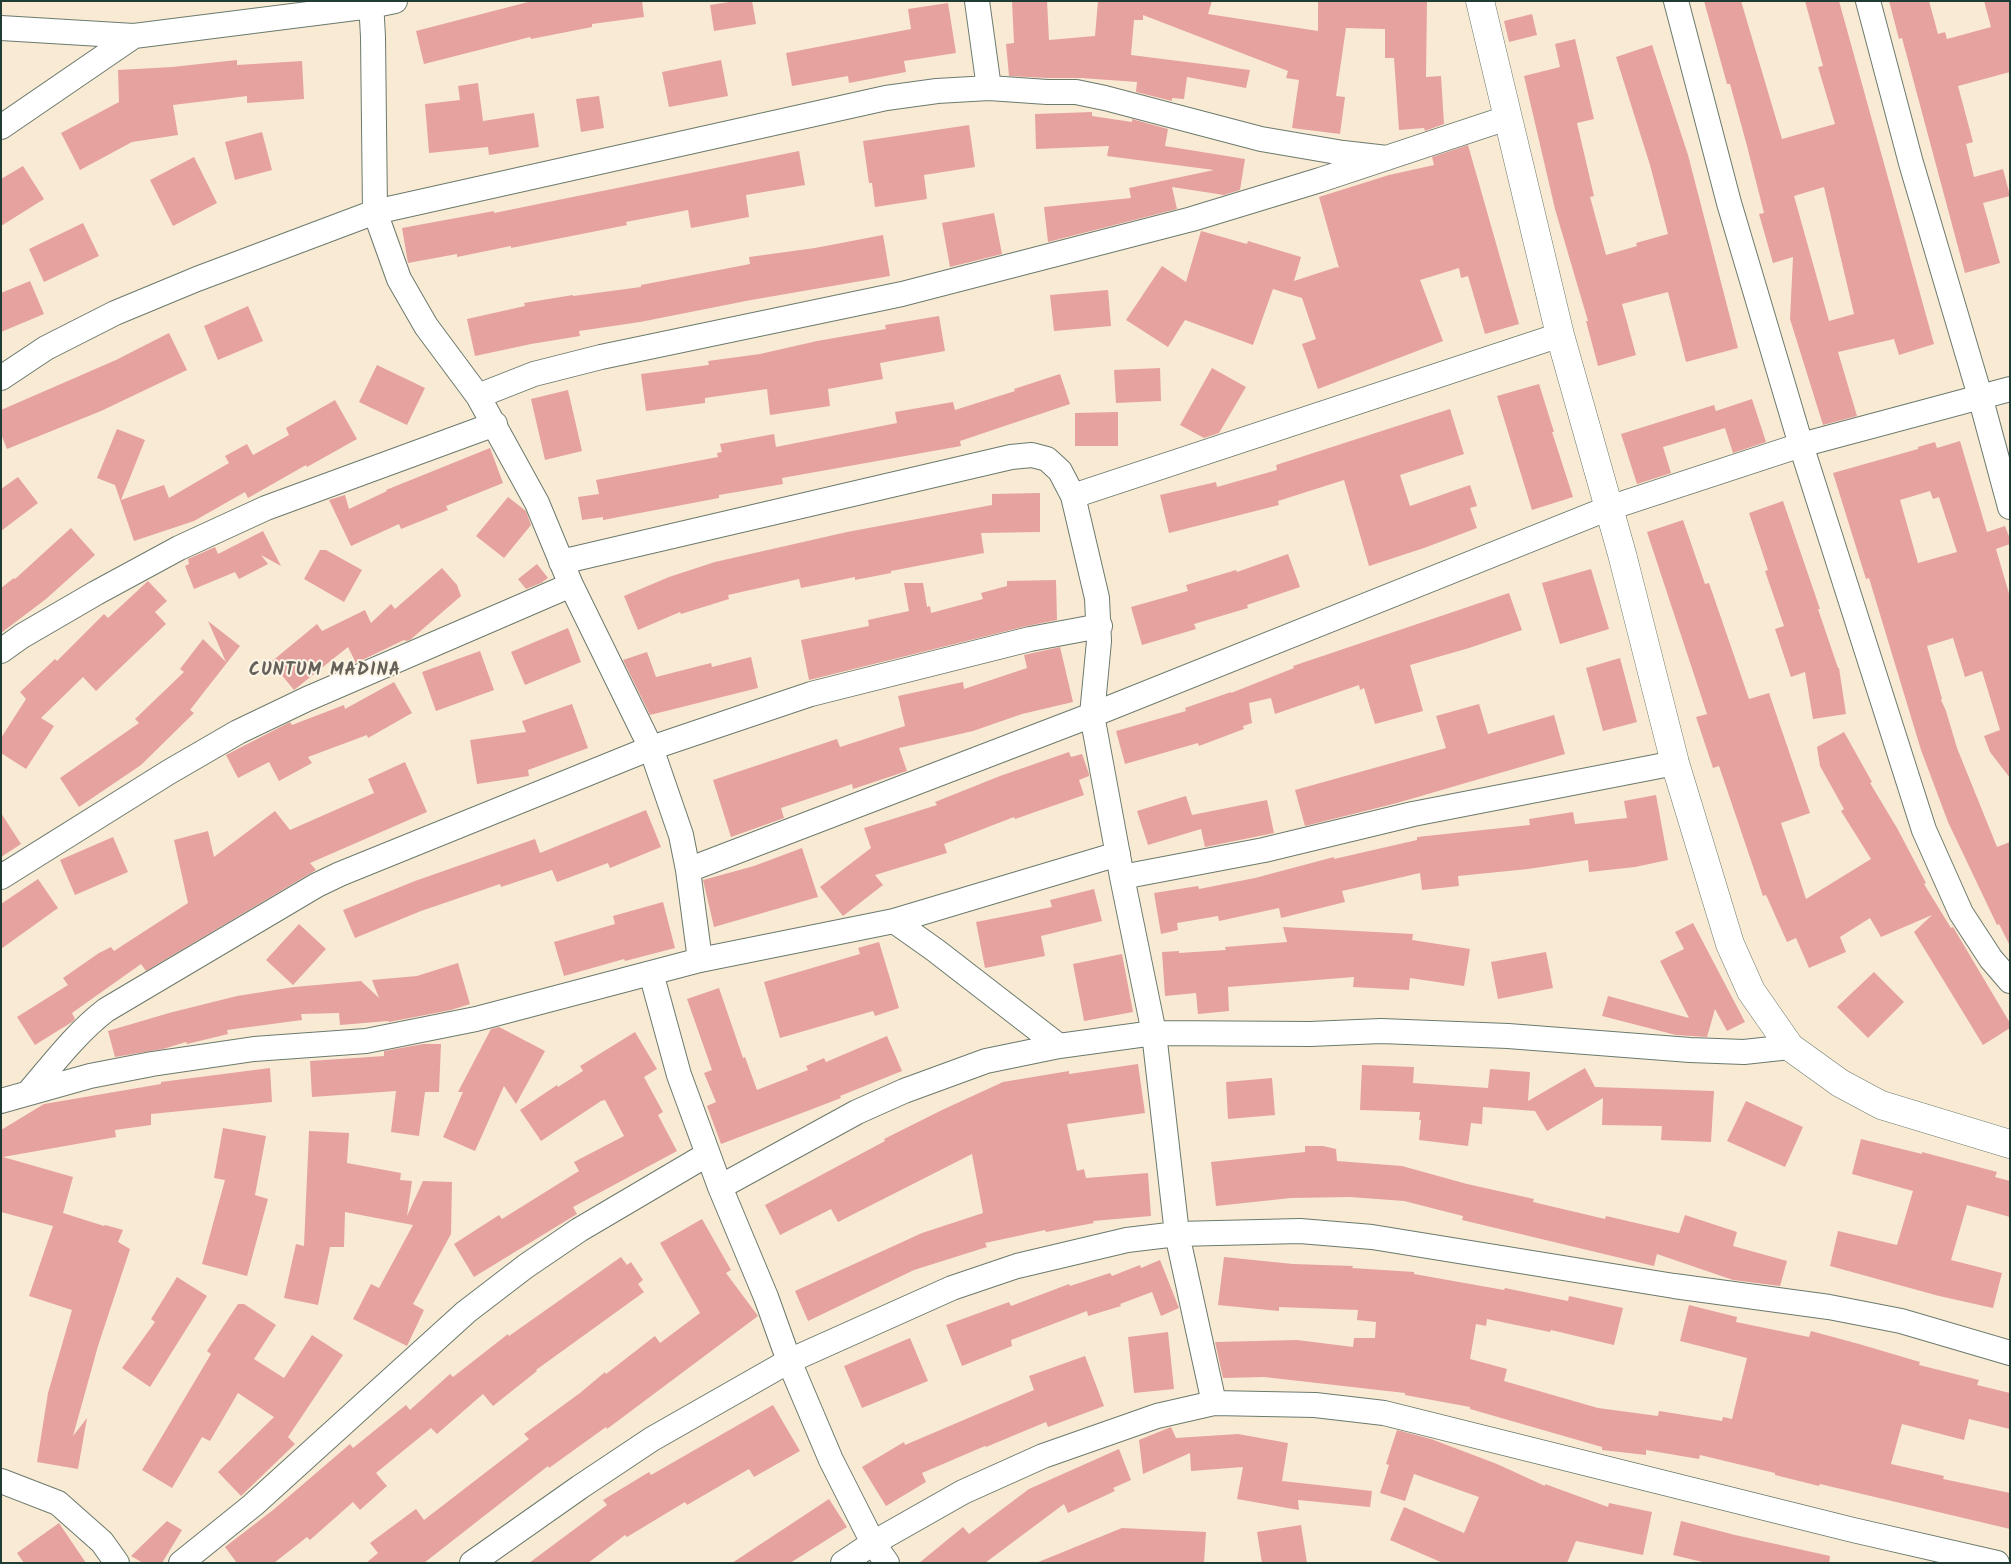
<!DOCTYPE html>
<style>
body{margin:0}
#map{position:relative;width:2011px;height:1564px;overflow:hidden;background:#f9ead4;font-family:Kalam,sans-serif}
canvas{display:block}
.frame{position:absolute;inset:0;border:2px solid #1f3d34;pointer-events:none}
</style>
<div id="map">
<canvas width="2011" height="1564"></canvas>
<div class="frame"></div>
</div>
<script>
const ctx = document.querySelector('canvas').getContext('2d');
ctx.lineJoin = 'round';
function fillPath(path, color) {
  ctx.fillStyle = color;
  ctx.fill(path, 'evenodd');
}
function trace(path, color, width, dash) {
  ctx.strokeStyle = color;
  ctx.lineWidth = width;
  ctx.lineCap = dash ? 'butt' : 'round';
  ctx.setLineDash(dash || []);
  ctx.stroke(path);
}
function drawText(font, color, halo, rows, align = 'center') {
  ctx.font = font + ' Kalam,sans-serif';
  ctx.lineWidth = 4;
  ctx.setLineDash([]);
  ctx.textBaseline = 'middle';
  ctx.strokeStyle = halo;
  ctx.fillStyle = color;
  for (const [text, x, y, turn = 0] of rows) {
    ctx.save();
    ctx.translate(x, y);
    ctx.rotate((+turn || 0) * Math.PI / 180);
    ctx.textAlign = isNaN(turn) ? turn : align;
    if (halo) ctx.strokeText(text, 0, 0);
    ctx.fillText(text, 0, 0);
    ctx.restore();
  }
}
const building = new Path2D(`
 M532,1H642L644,17L592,24V27L531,39L530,37L424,64L416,31Z
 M736,1H752L756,24L714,31L710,5Z
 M1012,1H1047L1049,40L1095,36L1098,1H1212L1208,14L1318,31V1H1427L1426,77L1441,76L1444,124L1425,131L1424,128L1399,130L1394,58H1385V29L1346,28L1336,96L1345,97L1340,134L1292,128L1299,80L1286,78L1288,71L1143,15V20H1134L1131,55L1250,70L1246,88L1187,77L1184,99L1172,98V101L1136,92L1137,82L1081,78H1047L1009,76L1006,44L1014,43Z
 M1704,1H1741L1782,139L1835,124L1818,67L1823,66L1805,1H1839L1934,344L1899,355L1894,339L1838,352L1857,416L1823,425L1790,319L1793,257L1773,263L1759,214L1764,213L1747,146L1730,84H1727ZM1824,187L1854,314L1829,321L1794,196Z
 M1889,1H1929L1938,34L1945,32L1947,39L1991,27L1984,1H2010V72L1958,86L1973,142L1966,144L1974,177L2003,169L2010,196L1983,203L2000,263L1965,273L1902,38L1899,39Z
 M948,3L956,53L904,61L906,72L849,83L848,76L792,86L786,53L911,29L908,9Z
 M1532,14L1537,35L1509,42L1504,21Z
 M1575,39L1594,119L1577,123L1594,196L1590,197L1606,255L1637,246L1636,243L1668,234L1650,165L1616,57L1652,45L1688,155L1738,348L1686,362L1668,292L1622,304L1636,355L1598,366L1586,321H1588L1555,209L1524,76L1560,67L1555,44Z
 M237,60V65L302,61L304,99L247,103V96L173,105L178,135L132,142L80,170L61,133L119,102L118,70L172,67Z
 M721,60L728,96L669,107L662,72Z
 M478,83L483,121L534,113L539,147L489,155L488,147L429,153L425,104L460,100L458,86Z
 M599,96L604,128L581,132L576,99Z
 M1092,112V116L1132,122V119L1168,129L1165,146L1245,159L1240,190L1224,195L1172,187L1177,209L1048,242L1044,207L1131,198L1129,188L1214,170L1107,156L1109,146L1036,149L1035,114Z
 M969,125L975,167L924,175L927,199L875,207L872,183H869L863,141Z
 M262,132L272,170L235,180L225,142Z
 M1468,145L1519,324L1485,334L1468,276L1461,278L1459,268L1420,280L1443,341L1318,389L1302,344L1316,339L1302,298L1273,289L1253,345L1185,320L1168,347L1126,320L1162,266L1186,282L1201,231L1247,244L1248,241L1301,257L1294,281L1337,267L1339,268L1319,197L1389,175L1434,165L1432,157Z
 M799,151L805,185L746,195L749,217L691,228L688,210L626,222L627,225L511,248V246L457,257V254L408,263L402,228L494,211V213Z
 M194,157L217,203L173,226L150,180Z
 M23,166L44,199L1,226V179Z
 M994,213L1002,254L950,267L942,223Z
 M83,223L99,256L44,282L29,249Z
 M883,235L890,276L751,300L640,322L579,331L580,336L531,344L475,356L467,319L525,306L524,303L573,295V296L641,287V285L750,264L749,257L815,248Z
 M30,281L44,314L1,332V293Z
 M1108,290L1111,326L1054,331L1050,295Z
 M248,306L263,341L218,360L204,326Z
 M939,316L945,351L880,363L883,379L828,389L830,406L770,415L767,389L705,398V403L646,411L641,374L709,365L708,361L760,354L817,341L886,329L885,325Z
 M169,333L187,370L101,411L7,449L1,434V410L116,360Z
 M377,365L425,388L407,425L359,402Z
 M1160,368L1161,401L1116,403L1114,370Z
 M1212,368L1246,387L1219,433L1204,438L1180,425Z
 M1060,374L1070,404L960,441L961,446L782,478L783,484L719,495V498L603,520V517L582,520L578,497L599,494L596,480L718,457L717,453L722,452L720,444L774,434L776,447L897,423L895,412L953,402L955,410L1015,391L1014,389Z
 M1539,384L1554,432H1552L1573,497L1532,510L1497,396Z
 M568,390L582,451L545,460L531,399Z
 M1752,399L1766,442L1733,453L1725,428L1663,447L1671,473L1637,484L1621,434L1714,405L1716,411Z
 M335,400L357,439L307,467L306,465L248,498L245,492L194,521L134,541L115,485L97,478L117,429L145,440L121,500L164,485L169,498L229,463L225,456L247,444L253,455L289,435L286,428Z
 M1450,409L1464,454L1400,475L1410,506L1470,485L1477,506L1470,508L1477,528L1424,548L1369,566L1344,480L1278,501L1279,505L1169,533L1160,495L1216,482L1217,487L1277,470L1276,465Z
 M1118,412V446H1075V413Z
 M1960,441L1987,532L2005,526L2010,539V544L1996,549L2010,597V778L1990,752L1984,736L2000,730L1982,671L1965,677L1953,638L1927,646L1942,699L1941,700L1946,711L1957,748L1997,847L2010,842V946L1999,924L1997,925L1948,822L1921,750L1869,578L1866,579L1833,473L1918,449V447L1935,442L1937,448ZM1930,491L1933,499L1939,497L1957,552L1918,563L1900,500Z
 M490,448L503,483L446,506L448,510L401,529L399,524L351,546L329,500L345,495L349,509L387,491L386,490Z
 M18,477L38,503L1,531V489Z
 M1040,493V532L981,533L984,553L891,571V573L855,580V577L801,588L799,579L728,595L729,599L681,614L680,612L638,630L624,596L669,577L715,562L847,532L992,505V494Z
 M508,497L526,511L531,525L504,558L476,536Z
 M1783,501L1820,609H1818L1838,668H1839L1846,714L1813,719L1805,672L1791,677L1775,629L1784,626L1765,571L1768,570L1749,513Z
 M1683,520L1705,584L1709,583L1749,699L1769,693L1810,813L1781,823L1806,899L1871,859L1841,811L1844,809L1820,766L1817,747L1844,732L1872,782L1870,783L1897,828L1926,883L1924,884L1951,928L1953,927L2010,1023V1028L1983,1045L1914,932L1932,915L1881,937L1870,918L1840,937L1846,952L1809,968L1796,938L1787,942L1766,895L1763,896L1719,766L1713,768L1696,717L1707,714L1647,532Z
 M71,528L95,555L46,599L1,633V588L14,578L15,579Z
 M263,531L281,566L261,555L268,564L239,579L235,572L194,589L185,566L189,564L188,559L215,547L218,554Z
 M320,550H326L362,570L344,602L304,579Z
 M1288,554L1300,587L1247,605L1248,608L1194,624L1196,629L1142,645L1131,607L1188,591L1186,585L1236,570L1237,572Z
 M537,564L548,578L541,583L526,589L518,579Z
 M442,568L457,585L461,596L410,640L406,641L404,640L356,663L348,647L294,690L271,662L317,624L322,631L365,610L371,623L391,604L395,609Z
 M1591,569L1609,629L1560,644L1542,583Z
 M1056,580L1057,620L1027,626L809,680L801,640L869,626L868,620L909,611L904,583H923L927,607L930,606L931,613L983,599L981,593L1007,586V581Z
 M148,581L167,601L155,612L166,624L96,691L83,677L41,718L54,726L26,769L1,753V738L26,699L20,692L55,659L57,661L104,614L108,618Z
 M1509,593L1522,630L1469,648L1410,665L1423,711L1375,724L1364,688L1360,690L1359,685L1275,714L1271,698L1249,703L1252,723L1243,726L1244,729L1199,746L1198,743L1125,764L1116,731L1186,711L1185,708L1231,692V693L1294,668L1293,666Z
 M208,621L240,646L190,710L194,713L141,765L79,807L60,778L139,723L135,719L184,672L180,669L203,639L226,662Z
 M568,628L581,662L525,685L511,652Z
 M1060,647L1073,702L1022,714L973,731L899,748L907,771L853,789L852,784L781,808L784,818L731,837L713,780L837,739L840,747L905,726L898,696L963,682L964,689L1027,668L1024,655Z
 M480,651L494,690L436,711L422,672Z
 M647,652L656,677L711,663L712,667L751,657L758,688L650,715L623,660Z
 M1620,658L1637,722L1603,731L1586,668Z
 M394,682L412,713L368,738L367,735L308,757L312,763L279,781L269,762L238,778L226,755L290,722L292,725L344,705L345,709Z
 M572,704L588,748L528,770L529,776L477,784L470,740L526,732L522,721Z
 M1479,704L1488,734L1554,715L1565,754L1397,803L1305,826L1295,790L1446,748L1436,716Z
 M1069,752L1071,757L1082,754L1089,774V776L1079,780L1084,795L1015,819L1014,817L944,844L947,853L875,875L883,885L843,916L820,887L871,848L864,828L937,805L935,802L1000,776Z
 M405,762L427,812L310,863L316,870L146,971L141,964L72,1013L75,1019L72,1022L35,1045L17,1017L68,985L63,978L99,953L111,947L114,951L188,903L174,840L208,831L214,857L275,811L290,830L374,793L368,779Z
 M1656,795L1668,860L1635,867L1589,872L1588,860L1528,869L1458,876L1459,886L1422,890L1420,873L1342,891L1345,902L1281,918L1279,908L1219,921L1218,916L1177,923L1178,930L1161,934L1154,893L1198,886L1199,889L1255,878L1334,857V859L1417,840V837L1530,825L1529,819L1573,812L1575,824L1627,818L1624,801Z
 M1186,796L1192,815L1267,800L1274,833L1205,847L1201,829L1148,845L1137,811Z
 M646,810L661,847L610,868L608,863L557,882L552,870L501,887L500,884L421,911L355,938L343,910L415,881L535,839L540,853Z
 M1,813L21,844L1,857Z
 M113,837L128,872L75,895L60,860Z
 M802,848L818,897L714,927L703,880L754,866Z
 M38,879L58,908L1,949V904Z
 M1094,889L1102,921L1041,936L1045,956L985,968L976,922L1052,907L1050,900Z
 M663,902L675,948L625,961L624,959L564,976L554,942L615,924L613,916Z
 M1693,923L1745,1022L1727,1031L1715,1009L1707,1037L1691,1036L1676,1035L1602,1016L1608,996L1689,1018L1660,961L1684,949L1675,932Z
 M299,924L326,949L293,985L266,960Z
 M1283,927L1413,934L1412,940L1470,949L1464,986L1410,978L1409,990L1353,987L1354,977L1228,987L1229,1011L1198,1014L1196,993L1165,996L1162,952L1179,951V953L1226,950L1225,947L1287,942Z
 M879,942L899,1008L875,1016L873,1011L780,1038L764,982L860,954L858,948Z
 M1546,952L1553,988L1498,999L1491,962Z
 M1122,954L1133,1012L1084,1021L1073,964Z
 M458,963L470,1004L451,1010L389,1022L388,1021L340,1025L339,1013L301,1014L302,1020L227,1030L228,1034L187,1044L186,1042L163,1049L115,1057L108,1031L169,1013L237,996L294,987L361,981L379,998L372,980L417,976Z
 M1874,972L1904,1002L1868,1038L1837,1007Z
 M719,988L743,1058L745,1057L757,1090L808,1070L806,1066L824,1058L826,1062L887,1036L902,1071L840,1096L841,1098L721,1144L707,1106L716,1102L704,1073L712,1070L687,999Z
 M499,1027L545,1051L516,1104L504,1086L475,1151L443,1137L463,1092H458L491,1029Z
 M635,1032L657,1069L644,1077L663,1112L658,1115L677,1151L573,1207L577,1214L474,1277L454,1244L499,1215L502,1219L579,1171L574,1162L624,1136L605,1100L601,1101L541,1141L520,1110L557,1085L558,1087L583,1071L580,1066Z
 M423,1044H441L439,1092H425L419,1136L391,1132L396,1091L312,1097L310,1061L384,1056V1051Z
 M1138,1064L1145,1113L1067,1124L1077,1171L1084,1169L1086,1178L1148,1173L1151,1216L1093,1221L1094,1223L1046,1232L1045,1230L985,1243L987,1247L914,1270L808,1321L795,1291L922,1233L983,1213L972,1154L838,1222L831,1209L780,1235L765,1205L885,1141L884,1139L942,1110L1003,1082L1069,1071V1074Z
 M1362,1065L1414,1067L1413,1083L1488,1088L1490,1069L1530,1072L1528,1101L1585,1068L1595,1087L1714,1091L1711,1142L1661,1140L1662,1126L1602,1125L1603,1098L1547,1131L1535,1111L1483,1107L1482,1124L1471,1123L1468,1146L1419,1140L1421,1120H1419L1420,1112L1360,1110Z
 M270,1068L272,1102L151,1114V1125L115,1130L116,1137L3,1157L73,1177L63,1213L104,1226L105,1225L123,1230L118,1242L130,1249L98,1346L73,1436L87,1418L78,1469L37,1462L48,1393L72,1310L29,1296L53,1226L1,1212V1130L44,1104L161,1084V1082Z
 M1272,1078L1275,1115L1228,1119L1226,1082Z
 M1746,1101L1803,1127L1785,1167L1727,1141Z
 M223,1128L266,1136L255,1195L268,1199L247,1276L202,1264L225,1180L214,1178Z
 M309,1131L349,1133L347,1163L401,1173L400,1180L412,1181L407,1216L423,1181L452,1182L451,1234L413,1304L424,1310L407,1346L353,1319L371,1284L379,1288L413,1225L345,1212L344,1247H330L318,1305L284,1298L296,1244L304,1246Z
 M1861,1139L1922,1154V1152L1997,1172L1995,1177L2010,1181V1217L1967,1205L1951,1260L2002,1273L1993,1308L1939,1296L1830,1266L1838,1231L1897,1245L1913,1191L1852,1174Z
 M1305,1146H1323L1336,1149L1337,1161L1402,1166L1467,1184L1534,1199L1533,1202L1605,1219L1606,1216L1679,1233L1685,1215L1737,1232L1733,1246L1787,1261L1780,1286L1733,1280L1657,1254L1654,1266L1462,1220L1463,1216L1404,1201L1350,1197L1291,1198L1216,1206L1211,1162L1305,1152Z
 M702,1219L731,1270L726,1273L758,1316L607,1429L606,1427L549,1468L548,1466L424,1563H366L378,1553L370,1543L416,1509L424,1520L529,1439L524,1434L580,1393L605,1372L606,1374L655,1336L660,1343L700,1313L660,1243Z
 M621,1257L627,1265L631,1262L643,1280L638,1284L644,1292L536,1370L537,1371L493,1406L483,1394L437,1434L431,1428L376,1473L387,1486L360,1510L353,1502L310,1540L307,1537L274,1563H237L225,1547L273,1510L350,1444L353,1448L406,1405L410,1410L450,1374L453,1377L508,1334L509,1336Z
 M1224,1257L1293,1264L1353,1266L1352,1268L1414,1272V1274L1504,1290L1505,1288L1568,1301L1569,1296L1623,1308L1614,1345L1551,1330L1550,1332L1487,1319L1486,1326L1476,1324L1470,1359L1507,1369L1504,1381L1598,1408L1658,1416L1659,1411L1722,1421L1723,1417L1732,1419L1747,1358L1680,1341L1689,1305L1737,1317L1736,1322L1809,1337L1811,1331L1859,1344L1920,1362L1919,1365L1979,1380L1977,1385L2010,1393V1429L1969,1419L1964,1440L1902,1424L1891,1464L1944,1476L1943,1479L2010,1493V1529L1820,1484L1819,1486L1775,1475V1473L1700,1455L1699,1459L1646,1450V1455L1602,1450V1447L1470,1409V1407L1405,1395V1393L1264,1377L1223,1378L1215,1342L1297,1340L1353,1347L1354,1338H1375L1376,1322L1357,1320L1358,1310L1279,1307V1311L1218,1305Z
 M1160,1260L1179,1308L1161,1316L1152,1292L1120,1304L1121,1306L1088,1316L1087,1311L1011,1340L1012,1346L962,1366L946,1325L1009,1302L1011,1306L1069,1284L1070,1286L1110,1273L1112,1276L1140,1265L1141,1268Z
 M177,1277L207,1296L150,1387L122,1368L155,1322L151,1319Z
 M238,1304H244L276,1325L254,1359L284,1378L312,1335L343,1355L288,1437L295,1444L241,1496L218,1472L274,1417L238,1393L210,1441L202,1437L172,1488L142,1470L211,1354L207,1351Z
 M1168,1332L1174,1389L1134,1393L1128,1337Z
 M910,1338L928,1381L862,1408L844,1366Z
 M1085,1356L1104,1406L1048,1427L1046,1422L986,1447L985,1446L922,1473L926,1482L886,1506L862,1467L904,1442L905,1445L1034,1390L1029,1376Z
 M773,1405L800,1451L754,1477L749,1469L687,1505L685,1502L627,1537L625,1535L588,1563H529L607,1505L603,1500L649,1472L651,1475Z
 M1171,1427L1176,1438L1238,1434L1288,1443L1282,1481L1372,1491L1370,1507L1298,1500L1299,1510L1237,1499L1243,1467L1191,1471L1190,1453L1143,1474L1139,1440Z
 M1397,1430L1431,1439L1497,1464L1545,1486V1484L1608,1507L1609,1503L1652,1512L1643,1555L1576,1541L1567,1563H1443L1390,1540L1404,1507L1464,1533L1479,1497L1414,1474L1405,1501L1380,1493L1389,1465L1386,1464Z
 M1119,1449L1131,1480L1113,1488L1115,1491L1068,1513L1064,1504L985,1563H919L963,1527L969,1534L1029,1489Z
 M829,1499L847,1527L790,1563H732Z
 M167,1521L182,1530L162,1563H143L131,1556Z
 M1681,1521L1735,1535L1830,1556L1829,1563H1707L1673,1555Z
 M59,1523L86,1563H24L17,1553Z
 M1301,1525L1307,1563H1262L1257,1532Z
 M1122,1528L1206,1532L1204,1563H1036Z`);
const minor = new Path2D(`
 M371,1L373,37L375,212L399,279L426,326L478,396L537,503L571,585L651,748L681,835L688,870L700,960
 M977,1L989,88
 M1676,1L1729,203L1801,445L1924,830L1961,913L1991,959L2010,981
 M1868,1L1911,163L1980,396L2010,507
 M1,28L134,36
 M1,127L134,36L371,6L395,1
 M1,378L46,348L115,313L197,279L375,212L886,98L937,91L989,88L1047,92H1076L1105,98L1261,139L1343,153L1387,158
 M478,396L534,374L601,357L902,294L1192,219L1320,180L1507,118
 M1073,496L1560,335
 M561,562L1011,457L1032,455L1047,459L1060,471L1073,496L1097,598L1099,641L1092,715L1122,877L1154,1033L1177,1234L1214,1403
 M1,651L22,636L96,593L179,548L266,508L495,424
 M688,870L1092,715L1609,508L1801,445L2010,389
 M1,877L169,772L238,732L307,699L571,585
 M1122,877L1264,850L1413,814L1675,763
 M894,921L935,950L1059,1046
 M651,973L679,1075L720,1187L766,1297L789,1361L831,1460L873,1543L887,1563
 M28,1093C53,1064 76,1033 106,1010L317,885L340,874L651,748L811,694L1030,639L1100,626
 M1,1101L90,1076L152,1064L254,1049L366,1041L476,1019L700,960L894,921L1118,854
 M720,1187L857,1112L904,1091L986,1061L1059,1046L1154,1033L1310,1034L1381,1031L1508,1036L1690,1050L1744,1052L1790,1047
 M1,1481L58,1503L102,1542L117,1563
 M181,1563L253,1505L466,1312L526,1266L579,1230L708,1154
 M472,1563L580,1487L652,1439L789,1361L952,1288L1017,1266L1127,1240L1177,1234L1300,1231L1372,1237L1674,1286L1829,1307L1901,1321L2010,1353
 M843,1563L873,1543L963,1492L1043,1456L1157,1416L1214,1403L1315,1405L1384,1413L1853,1530L1997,1563`);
const tertiary = new Path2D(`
 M1480,1L1560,335L1622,554L1675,763L1730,944L1751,991L1790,1047L1840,1083L1881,1105L2010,1144`);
const districtNames = [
 ["CUNTUM MADINA",325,672]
];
fillPath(building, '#e6a29f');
trace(minor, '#6b7a6c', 26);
trace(tertiary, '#6b7a6c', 29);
trace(minor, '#fff', 24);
trace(tertiary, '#fff', 28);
ctx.letterSpacing = '1px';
drawText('bold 18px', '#656059', '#fcf5e5', districtNames);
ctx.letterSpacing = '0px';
</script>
